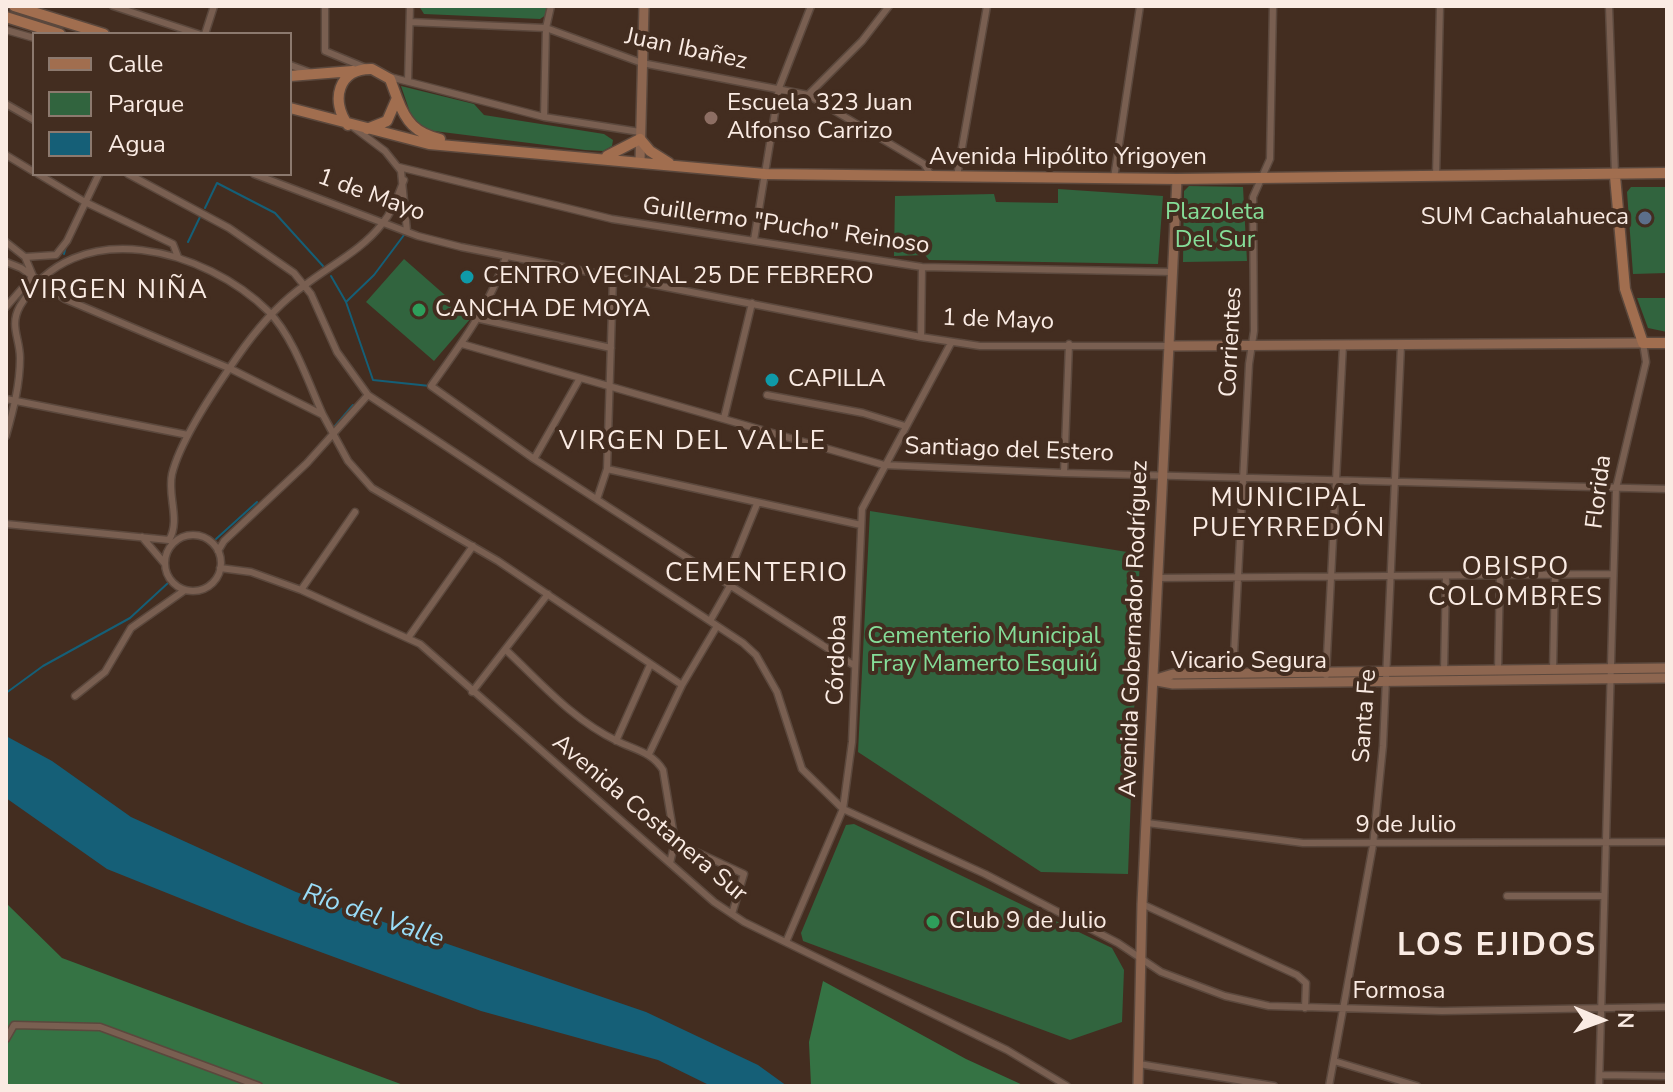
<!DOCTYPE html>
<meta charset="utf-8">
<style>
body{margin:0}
#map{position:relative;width:1673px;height:1092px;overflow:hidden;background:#432d20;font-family:"Nunito Sans",sans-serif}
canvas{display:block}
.frame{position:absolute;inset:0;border:8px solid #faebe3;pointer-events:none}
.legend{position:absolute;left:32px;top:32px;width:260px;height:144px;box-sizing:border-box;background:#432d20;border:2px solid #8c796e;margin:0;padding:10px 14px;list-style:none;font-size:24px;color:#faebe3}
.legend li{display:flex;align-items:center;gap:16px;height:40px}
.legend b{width:40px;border:2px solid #8c796e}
.north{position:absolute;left:1561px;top:980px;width:80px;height:80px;-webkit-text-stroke:6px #432d20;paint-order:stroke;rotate:91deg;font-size:22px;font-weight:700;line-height:32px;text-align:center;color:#faebe3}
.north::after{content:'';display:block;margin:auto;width:28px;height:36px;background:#faebe3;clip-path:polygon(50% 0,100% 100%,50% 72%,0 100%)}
</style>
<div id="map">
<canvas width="1673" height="1092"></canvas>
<div class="frame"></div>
<ul class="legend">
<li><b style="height:10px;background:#a16e4f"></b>Calle</li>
<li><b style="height:22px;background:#31643e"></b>Parque</li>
<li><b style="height:22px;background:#155f77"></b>Agua</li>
</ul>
<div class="north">N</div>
</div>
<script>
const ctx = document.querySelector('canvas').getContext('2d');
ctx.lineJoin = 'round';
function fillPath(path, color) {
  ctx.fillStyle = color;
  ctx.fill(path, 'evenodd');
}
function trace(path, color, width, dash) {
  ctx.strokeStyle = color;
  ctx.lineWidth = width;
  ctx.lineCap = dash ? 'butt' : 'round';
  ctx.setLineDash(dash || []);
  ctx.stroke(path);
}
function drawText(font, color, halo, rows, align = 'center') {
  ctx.font = font + ' "Nunito Sans",sans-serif';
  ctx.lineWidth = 8;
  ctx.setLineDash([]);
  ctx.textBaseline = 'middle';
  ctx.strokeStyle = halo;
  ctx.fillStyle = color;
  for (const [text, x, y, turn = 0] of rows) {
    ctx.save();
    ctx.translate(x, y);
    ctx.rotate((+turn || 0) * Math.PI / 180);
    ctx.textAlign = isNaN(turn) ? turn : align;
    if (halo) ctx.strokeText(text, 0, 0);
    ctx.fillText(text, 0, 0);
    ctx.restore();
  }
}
const green = new Path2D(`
 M419,6H547L546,15L540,19L424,14Z
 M401,86L474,104L484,115L604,134L613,140L612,146L603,151L585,150L426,130L413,121Z
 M1189,186L1243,187L1247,261L1183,262L1184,191Z
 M1631,187H1667V273L1633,274L1627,192Z
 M1058,189L1163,196L1158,264L929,260L925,255L894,256L895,196L994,194L996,202L1058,203Z
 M404,259L471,318L434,361L366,302Z
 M1637,298H1667V332L1648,328Z
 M870,511L1140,554L1128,874L1041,872L858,752Z
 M854,824L1112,948L1124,970L1122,1022L1070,1040L803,941L801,933L846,825Z`);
const forest = new Path2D(`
 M6,903L62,958L406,1086H6Z
 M823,981L966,1059L1025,1086H811L809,1042Z`);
const water = new Path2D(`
 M6,736L52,761L131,817L296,892L646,1012L758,1065L787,1086H711L658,1060L481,1011L247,925L107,869L6,798Z`);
const stream = new Path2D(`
 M205,208L217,183L275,213L323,266
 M188,242L200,217
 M64,254L66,246
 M331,276L346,302L373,380L430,386
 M346,302L374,275L404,235
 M335,426L353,405
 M216,539L257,502
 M6,693L43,666L130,618L168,583`);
const street = new Path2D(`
 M113,6L198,34
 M325,6V51L366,68
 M1609,6L1615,174
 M410,22L546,28L642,63L808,95L924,164L931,175
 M6,30L34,38
 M205,34L214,6
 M290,65L309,72
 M390,77L544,117L640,132
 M408,81L410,6
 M808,95L862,41L889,6
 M6,104L34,120
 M544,117L546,28L551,6
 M353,127L385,151L401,171L407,231
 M6,155L34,172
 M399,167L612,219L922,267L1173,272
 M38,174L85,202L173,244L178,257
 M128,174L229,228L294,273L311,294L337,352L368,395L743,643L756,655L777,692L802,769L843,809L985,874L1118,943L1161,972L1225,996L1269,1006L1442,1011L1667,1007
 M254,174L418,236L461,247L921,337L980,346H1169
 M957,176L987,6
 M1436,177L1440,6
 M1114,178L1140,6
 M754,240L779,88L811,6
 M6,242L25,257L33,276
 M25,257L56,255L67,241L99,174
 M506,257C489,307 461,344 431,386L534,459L855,666
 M6,262L21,268L65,299L231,369L323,415L348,461L372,488L498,561L682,685
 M6,307L33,276
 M480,319L611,348
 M921,337L922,267
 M462,344L884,465L1064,473L1667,489
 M767,395L863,413L905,426
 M6,399L188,435
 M724,418L752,303
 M6,436C13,411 20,385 20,358C20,338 9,326 20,306C75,212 206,249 269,312C294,338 308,382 323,415
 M534,459L580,378
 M607,469L861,525
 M1064,473L1069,344
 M597,499L607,469L613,278
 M6,524L169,540
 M165 563a28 28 0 1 1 56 0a28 28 0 1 1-56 0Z
 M142,537L165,564
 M169,540C181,520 167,496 172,474C181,437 222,378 245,346C262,323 282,301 305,285C331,265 362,250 382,224C393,211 398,195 404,180
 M218,551L224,541L307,463L368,395
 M220,568L251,572L301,590L420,644L714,902L744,922L1007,1050L1067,1086
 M1158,578L1612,574
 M725,582L757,504
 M301,590L355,512
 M710,621L730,586
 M408,638L473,546
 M506,650C541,683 573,720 617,741C635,750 652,752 663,770L675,842L670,863
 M1498,670L1500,576
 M1553,670L1555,575
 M1444,671L1446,576
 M1233,674L1249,364L1254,331L1253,197L1270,159L1273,6
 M1326,675L1343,345
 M472,692L548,594
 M75,696L105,672L131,628L185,590
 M616,741L650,665
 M649,754L682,685L717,626
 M1147,823L1303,843L1667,842
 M675,842L744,874L732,914
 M1507,896H1604
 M1142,904L1297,975L1306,983L1305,1008
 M786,942L843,809L852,742L862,509L951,343
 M6,1039L14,1025L100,1027L259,1086
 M1334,1061L1417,1086
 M1139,1064L1274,1086
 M1600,1075L1667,1076
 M1329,1086L1373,845L1383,746L1401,345
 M1599,1086L1616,488L1646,362L1643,343`);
const secondary = new Path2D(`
 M640,162L644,6
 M1169,346L1643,343
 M1153,680L1173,674L1667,668
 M1157,681L1173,684L1667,678
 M1138,1086L1142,904L1177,179`);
const primary = new Path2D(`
 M14,6L104,34
 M6,17L60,34
 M290,76L353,71
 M397,98C406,122 415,133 440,139
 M290,108L429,144L765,174L1177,179L1667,173
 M348,125C330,101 338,68 372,69L390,79L397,98L387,121L367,129
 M607,156L640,139L650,151L669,163
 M1615,176L1625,289L1643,343H1667`);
const markers = [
 [711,118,8,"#8d6e63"],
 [1645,218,8,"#5c6f8a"],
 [467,277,8,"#0f9aa8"],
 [419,310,8,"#2e9e5b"],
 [772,380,8,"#0f9aa8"],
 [933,922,8,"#2e9e5b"]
];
const streetNames = [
 ["Juan Ibañez",686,50,12],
 ["Avenida Hipólito Yrigoyen",1068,158],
 ["1 de Mayo",371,196,20],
 ["Guillermo \"Pucho\" Reinoso",786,227,8],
 ["1 de Mayo",998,321,2],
 ["Corrientes",1232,342,-87],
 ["Santiago del Estero",1009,451,2],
 ["Florida",1600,492,-83],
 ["Avenida Gobernador Rodríguez",1135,629,-88],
 ["Córdoba",838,660,-88],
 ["Vicario Segura",1249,662],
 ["Santa Fe",1366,716,-86],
 ["Avenida Costanera Sur",649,819,40],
 ["9 de Julio",1406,826],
 ["Formosa",1399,992]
];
const poiNames = [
 ["Escuela 323 Juan",727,104],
 ["Alfonso Carrizo",727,132],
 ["SUM Cachalahueca",1629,218,"right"],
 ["CENTRO VECINAL 25 DE FEBRERO",483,277],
 ["CANCHA DE MOYA",435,310],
 ["CAPILLA",788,380],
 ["Club 9 de Julio",949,922]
];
const parkNames = [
 ["Plazoleta",1215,213],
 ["Del Sur",1215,241],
 ["Cementerio Municipal",984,637],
 ["Fray Mamerto Esquiú",984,665]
];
const neighbourhoodNames = [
 ["VIRGEN NIÑA",115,292],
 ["VIRGEN DEL VALLE",693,443],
 ["MUNICIPAL",1289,500],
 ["PUEYRREDÓN",1289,530],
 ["OBISPO",1516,569],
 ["COLOMBRES",1516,599],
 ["CEMENTERIO",757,575]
];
const waterNames = [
 ["Río del Valle",373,917,19]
];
const districtNames = [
 ["LOS EJIDOS",1497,947]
];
fillPath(green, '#31643e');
fillPath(forest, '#357344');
fillPath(water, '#155f77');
trace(stream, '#155f77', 2);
trace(street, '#5b483d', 9);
trace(secondary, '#5b483d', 12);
trace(primary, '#5b483d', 13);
trace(street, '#795f51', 6);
trace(secondary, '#8d6650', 9);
trace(primary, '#a16e4f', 10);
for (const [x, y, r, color] of markers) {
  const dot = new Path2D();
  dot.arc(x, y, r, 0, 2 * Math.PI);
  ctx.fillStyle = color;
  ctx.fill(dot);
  trace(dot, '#432d20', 3);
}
drawText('24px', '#faebe3', '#432d20', streetNames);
drawText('24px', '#faebe3', '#432d20', poiNames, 'left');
drawText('24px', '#85dd98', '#432d20', parkNames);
ctx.letterSpacing = '2px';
drawText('26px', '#faebe3', '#432d20', neighbourhoodNames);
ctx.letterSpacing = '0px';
drawText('italic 26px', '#99dcf7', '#432d20', waterNames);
ctx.letterSpacing = '2px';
drawText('bold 32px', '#faebe3', '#432d20', districtNames);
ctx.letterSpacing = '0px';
</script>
